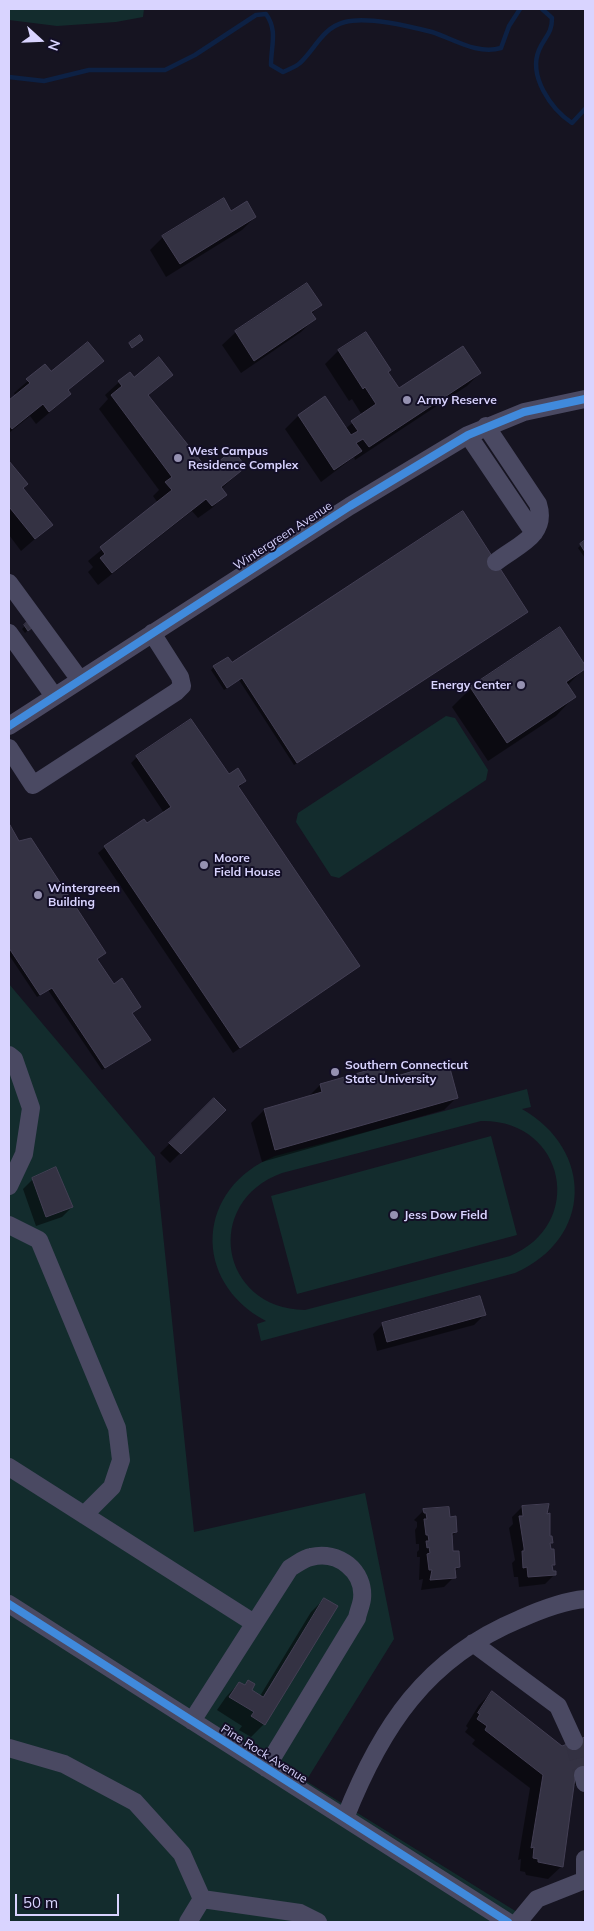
<!DOCTYPE html>
<style>
body{margin:0}
#map{position:relative;width:594px;height:1931px;overflow:hidden;background:#161421;font-family:Mulish,sans-serif}
canvas{display:block}
.frame{position:absolute;inset:0;border:10px solid #d9d4ff;pointer-events:none}
.north{position:absolute;left:15px;top:15px;width:50px;height:50px;-webkit-text-stroke:4px #130f26;paint-order:stroke;rotate:110deg;font-size:14px;font-weight:700;line-height:20px;text-align:center;color:#d9d4ff}
.north::after{content:'';display:block;margin:auto;width:18px;height:22px;background:#d9d4ff;clip-path:polygon(50% 0,100% 100%,50% 72%,0 100%)}
.scale{position:absolute;left:15px;top:1894px;width:104px;height:22px;box-sizing:border-box;border:2px solid #d9d4ff;border-top:0;padding-left:6px;font-size:15px;line-height:18px;white-space:nowrap;color:#d9d4ff;-webkit-text-stroke:4px #130f26;paint-order:stroke}
</style>
<div id="map">
<canvas width="594" height="1931"></canvas>
<div class="frame"></div>
<div class="north">N</div>
<div class="scale">50 m</div>
</div>
<script>
const ctx = document.querySelector('canvas').getContext('2d');
ctx.lineJoin = 'round';
function fillPath(path, color) {
  ctx.fillStyle = color;
  ctx.fill(path, 'evenodd');
}
function trace(path, color, width, dash) {
  ctx.strokeStyle = color;
  ctx.lineWidth = width;
  ctx.lineCap = dash ? 'butt' : 'round';
  ctx.setLineDash(dash || []);
  ctx.stroke(path);
}
function drawText(font, color, halo, rows, align = 'center') {
  ctx.font = font + ' Mulish,sans-serif';
  ctx.lineWidth = 4;
  ctx.setLineDash([]);
  ctx.textBaseline = 'middle';
  ctx.strokeStyle = halo;
  ctx.fillStyle = color;
  for (const [text, x, y, turn = 0] of rows) {
    ctx.save();
    ctx.translate(x, y);
    ctx.rotate((+turn || 0) * Math.PI / 180);
    ctx.textAlign = isNaN(turn) ? turn : align;
    if (halo) ctx.strokeText(text, 0, 0);
    ctx.fillText(text, 0, 0);
    ctx.restore();
  }
}
const green = new Path2D(`
 M9,9H144L143,17L116,22L57,26L9,20Z
 M446,716L455,718L488,770L486,780L339,878L331,876L296,822L298,813Z
 M9,984L155,1157L194,1532L365,1493L394,1639L306,1781L533,1922H9Z
 M527,1089L531,1107L522,1109C594,1150 593,1239 515,1273L261,1341L257,1324L266,1321C191,1281 196,1188 275,1156ZM481,1121C565,1119 587,1224 510,1256L305,1310C220,1309 202,1202 282,1173Z
 M491,1136L517,1235L297,1294L271,1196Z`);
const shadow = new Path2D(`
 M231,212L255,217L242,230L166,277L150,250L163,237Z
 M307,285L320,305L311,314L314,319L301,332L241,373L222,345L236,332Z
 M366,333L399,390L480,373L467,386L355,460L354,457L321,482L285,429L299,415L345,429L362,415L352,399L349,401L325,364L338,351Z
 M102,361L67,391L69,394L56,407L36,424L30,416L9,433V402L16,396L14,393L45,366L51,373Z
 M129,373L134,379L171,375L147,396L207,472L245,467L221,489L225,495L212,508L198,518L192,511L98,585L88,572L93,567L88,561L158,503L153,496L159,490L99,409L108,399L105,395Z
 M9,462L26,484L22,488L51,525L21,551L9,535Z
 M584,542L585,543V558L578,548Z
 M527,612L294,765L239,680L224,690L211,670L214,667L231,664Z
 M28,623L31,627L25,633L22,629Z
 M560,629L585,667L567,686L574,697L556,716L488,761L452,707L471,688Z
 M137,757L245,781L238,788L358,966L233,1053L98,853L105,847L164,813L131,763Z
 M9,827L131,1013L146,1042L102,1070L48,990L37,997L9,955Z
 M386,1080L457,1097L444,1110L262,1162L251,1123L264,1110L308,1097L320,1085Z
 M214,1100L224,1110L170,1163L160,1153Z
 M33,1179L72,1207L62,1217L36,1226L23,1189Z
 M484,1315L474,1325L377,1351L373,1334L383,1324Z
 M522,1507L546,1515L549,1538L552,1542L549,1545L554,1564L551,1567L552,1572L555,1574L545,1584L519,1587L518,1577H514L512,1563L515,1560L509,1528L513,1524L512,1517Z
 M424,1510L449,1518L456,1532L451,1537L452,1552L459,1567L454,1572V1577L444,1587L421,1590L423,1579L419,1580L420,1557H417V1552L419,1550V1544H416L415,1530L417,1527V1522L414,1520Z
 M324,1599L264,1724L251,1737L239,1730L242,1726L217,1710L226,1697L239,1683L243,1686L248,1681L250,1690L260,1696L311,1612Z
 M492,1692L562,1747L585,1738V1781L573,1786L562,1866L548,1879L526,1875L525,1872L520,1871L521,1859L518,1860L530,1788L472,1744L475,1740L465,1732L468,1728L466,1726L479,1705Z`);
const stream = new Path2D(`
 M542,9L552,18C552,34 545,36 539,50C528,76 551,109 572,123L585,109
 M9,77L44,81L89,70H165L195,55L256,15L266,14C278,31 271,45 271,65L283,72C289,69 296,67 300,63C316,48 322,28 345,22C367,16 408,26 432,32C454,39 477,55 501,48L509,26L520,9`);
const building = new Path2D(`
 M224,198L231,211L247,201L256,217L180,264L162,236Z
 M307,283L322,305L311,312L316,319L254,361L235,331Z
 M366,332L391,370L388,372L399,388L463,346L481,373L369,447L363,439L356,443L362,451L334,470L298,415L325,396L351,435L358,431L351,421L376,404L365,387L363,389L338,350Z
 M140,335L143,340L132,348L129,343Z
 M88,342L104,361L68,390L71,394L49,412L43,404L12,429L9,425V400L30,383L26,379L45,364L51,371Z
 M159,357L173,375L148,395L208,470L233,450L246,467L221,487L227,495L212,506L206,499L112,573L100,558L105,554L100,547L172,490L165,482L172,477L111,395L122,386L118,381L130,372L134,377Z
 M9,461L28,484L23,488L53,525L35,539L10,508L9,509Z
 M463,511L528,612L297,763L242,678L227,688L213,666L228,657L232,662Z
 M585,540V552L580,544Z
 M28,621L33,627L28,631L24,625Z
 M560,627L585,665V669L566,682L576,697L507,743L470,687Z
 M191,719L229,774L238,768L246,781L238,786L360,966L240,1048L104,846L144,819L147,823L171,807L136,756Z
 M10,825L19,841L31,838L106,953L97,959L114,984L122,978L141,1007L132,1013L151,1040L105,1068L52,988L40,995L9,948Z
 M448,1061L458,1098L275,1150L264,1109L322,1092L320,1084L383,1066L386,1079Z
 M214,1098L226,1110L181,1154L169,1143Z
 M56,1167L73,1207L46,1217L32,1178Z
 M480,1296L486,1315L387,1342L382,1323Z
 M549,1504L547,1514L550,1513V1536H552L553,1543H550L551,1549H554L555,1565H552L553,1571H556V1575L528,1577L527,1567L523,1568L522,1551H524V1548L519,1516H523L522,1506Z
 M449,1507L450,1517L456,1516L457,1532L452,1533L453,1551H459L460,1567L455,1568L456,1578L430,1580L432,1570H429L427,1554L430,1553L429,1547L427,1548L426,1541H429L428,1535H426L424,1519H427L426,1513H424L423,1509Z
 M324,1598L338,1606L265,1725L251,1716L254,1712L229,1697L239,1682L245,1685L248,1680L255,1684L252,1690L263,1697Z
 M492,1691L562,1746L585,1737V1774L575,1778L563,1867L538,1862V1859L533,1858L534,1847L531,1848L543,1775L485,1730L487,1726L477,1719L480,1714L478,1713Z`);
const minorTunnel = new Path2D(`
 M574,1741L583,1775`);
const minor = new Path2D(`
 M486,426L538,504C548,536 517,545 496,562
 M468,435L534,533
 M9,583L80,680
 M9,633L54,696
 M9,726L350,506L468,435L524,412L585,399
 M9,748L33,785L176,692L182,686L180,677L152,633
 M9,1055L14,1059L31,1108L24,1154L9,1186
 M9,1225L39,1240L117,1428L121,1460L112,1487L84,1515
 M9,1467L254,1623
 M9,1604L508,1922
 M473,1643L558,1706L574,1741
 M192,1721L290,1568C297,1564 304,1558 311,1557C338,1550 365,1571 362,1599C361,1606 358,1612 357,1618L266,1768
 M9,1748L64,1764L135,1802L182,1854L202,1899
 M583,1775L585,1783
 M345,1818C381,1727 426,1658 520,1619C540,1610 563,1601 585,1599
 M585,1859V1874
 M188,1922L202,1899L300,1913L318,1922
 M518,1922L537,1899L585,1880`);
const cycleway = new Path2D(`
 M9,726L350,506L468,435L524,412L585,399
 M9,1604L508,1922`);
const markers = [
 [407,400,5,"#9591b1"],
 [178,458,5,"#9591b1"],
 [521,685,5,"#9591b1"],
 [204,865,5,"#9591b1"],
 [38,895,5,"#9591b1"],
 [335,1072,5,"#9591b1"],
 [394,1215,5,"#9591b1"]
];
const poiNames = [
 ["Army Reserve",417,400],
 ["West Campus",188,451],
 ["Residence Complex",188,465],
 ["Energy Center",511,685,"right"],
 ["Moore",214,858],
 ["Field House",214,872],
 ["Wintergreen",48,888],
 ["Building",48,902],
 ["Southern Connecticut",345,1065],
 ["State University",345,1079],
 ["Jess Dow Field",404,1215]
];
const streetNames = [
 ["Wintergreen Avenue",283,536,-33],
 ["Pine Rock Avenue",264,1754,32]
];
fillPath(green, '#132c2d');
fillPath(shadow, '#0007');
trace(stream, '#0d2144', 4.5);
fillPath(building, '#343243');
trace(building, '#433f54', 1);
trace(minorTunnel, '#333142', 18, [18, 9]);
trace(minor, '#4a4962', 18);
trace(cycleway, '#408adc', 8);
for (const [x, y, r, color] of markers) {
  const dot = new Path2D();
  dot.arc(x, y, r, 0, 2 * Math.PI);
  ctx.fillStyle = color;
  ctx.fill(dot);
  trace(dot, '#130f26', 2);
}
drawText('bold 12px', '#d9d4ff', '#130f26', poiNames, 'left');
drawText('12px', '#d9d4ff', '#130f26', streetNames);
</script>
